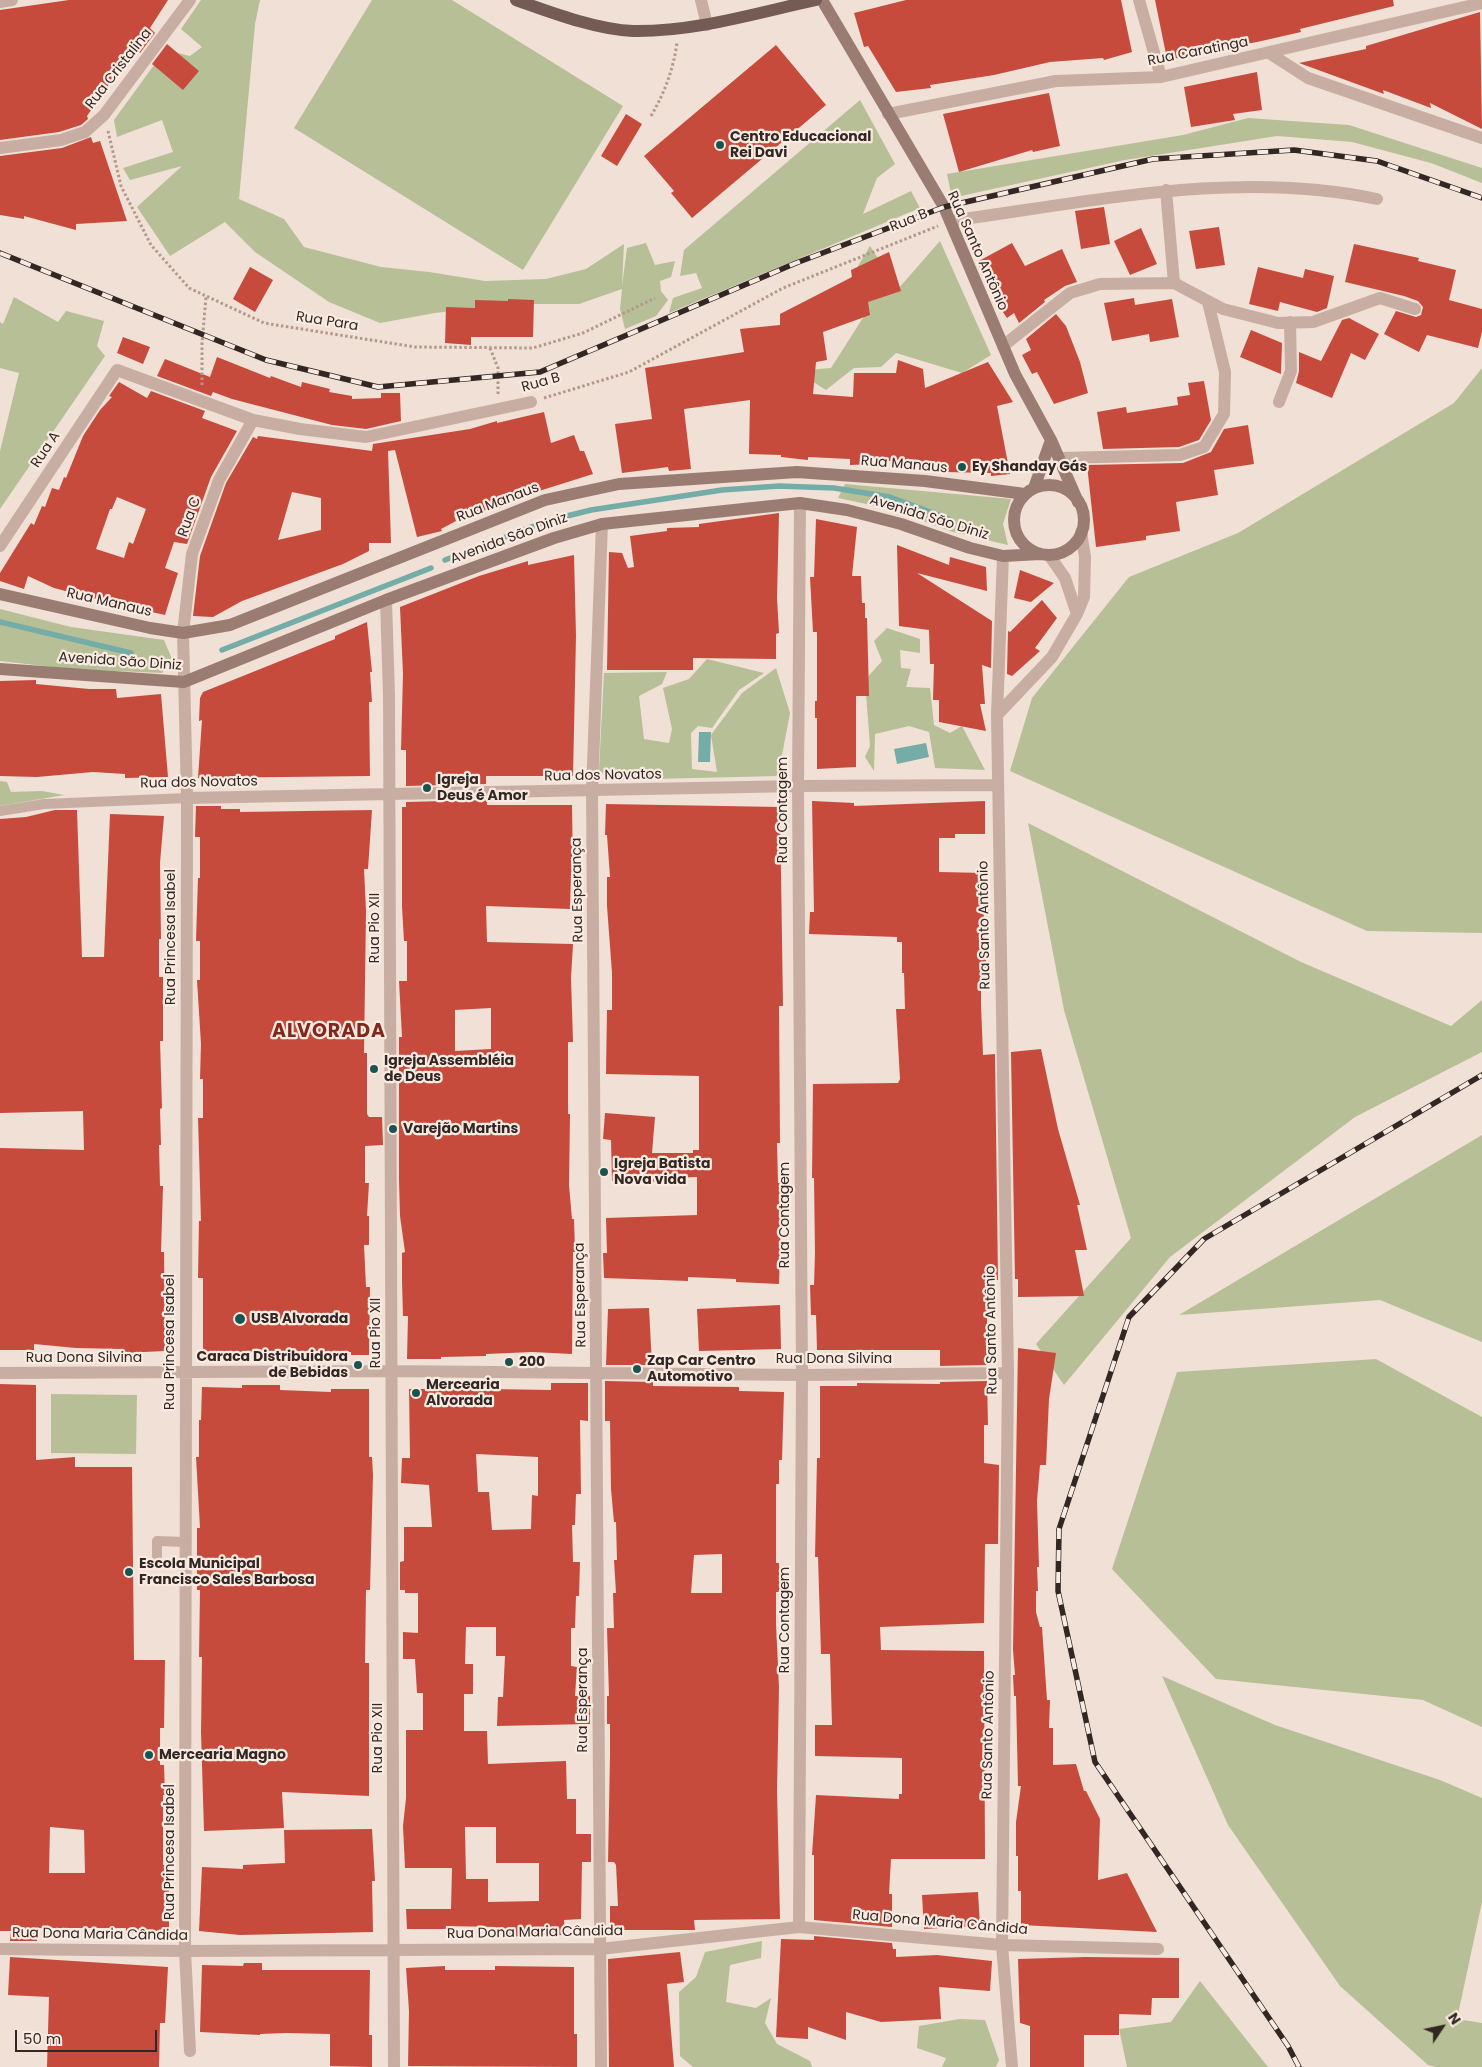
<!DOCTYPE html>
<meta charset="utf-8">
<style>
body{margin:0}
#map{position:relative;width:1482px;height:2067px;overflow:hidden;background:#f0e0d5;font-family:Poppins,sans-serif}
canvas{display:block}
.north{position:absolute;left:1417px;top:2002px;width:50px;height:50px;-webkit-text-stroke:4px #f9ebe1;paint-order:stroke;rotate:56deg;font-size:14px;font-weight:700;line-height:20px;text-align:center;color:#322724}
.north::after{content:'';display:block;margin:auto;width:18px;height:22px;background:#322724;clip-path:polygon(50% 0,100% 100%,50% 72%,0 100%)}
.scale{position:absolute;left:15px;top:2030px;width:142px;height:22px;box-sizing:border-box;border:2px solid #322724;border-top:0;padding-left:6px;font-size:15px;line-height:18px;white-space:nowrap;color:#322724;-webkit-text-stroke:4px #f9ebe1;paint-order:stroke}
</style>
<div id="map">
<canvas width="1482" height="2067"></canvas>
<div class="north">N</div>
<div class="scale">50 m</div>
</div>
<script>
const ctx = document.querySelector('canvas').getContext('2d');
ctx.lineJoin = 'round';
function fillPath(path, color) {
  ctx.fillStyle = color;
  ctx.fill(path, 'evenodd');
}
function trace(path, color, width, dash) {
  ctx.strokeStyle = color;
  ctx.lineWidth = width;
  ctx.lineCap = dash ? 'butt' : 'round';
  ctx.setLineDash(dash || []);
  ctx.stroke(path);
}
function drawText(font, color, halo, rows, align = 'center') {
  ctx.font = font + ' Poppins,sans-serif';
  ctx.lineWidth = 4.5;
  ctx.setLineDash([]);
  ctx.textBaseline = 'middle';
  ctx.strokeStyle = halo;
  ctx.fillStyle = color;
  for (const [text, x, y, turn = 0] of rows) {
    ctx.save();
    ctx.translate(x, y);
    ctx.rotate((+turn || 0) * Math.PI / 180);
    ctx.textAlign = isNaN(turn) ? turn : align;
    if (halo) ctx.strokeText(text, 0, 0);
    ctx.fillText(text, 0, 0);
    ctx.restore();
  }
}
const green = new Path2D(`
 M201,0H260L255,24L239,199L284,219L304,247L381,267L429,272L485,281L546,279L586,269L624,244L622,286L627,248L646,243L655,265L675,261L671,277L660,281L661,291L668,300L656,316L625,329L620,309L622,289L579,304H511L435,313L380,323L329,302L255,252L225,222L170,256L137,207L182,166L130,180L123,168L173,152L162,120L117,137L114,120L165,50L190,56L202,47L181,29Z
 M372,0H452L623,106L523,270L294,128Z
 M860,100L895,164L877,178L863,214L911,191L920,208L669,313L673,298L702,288L696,273L680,276L684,250Z
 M1248,118L1349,125L1482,168V183L1431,163L1352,142L1277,136L1125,160L952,198L947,174L1183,135Z
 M940,241L991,355L962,373L896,353L881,367L854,368L826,390L796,371L831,368L868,310L850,279L870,246L898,289Z
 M14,297L58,322L66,311L104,321L97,346L105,356L0,509V451L19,373L0,368V322L3,324Z
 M1482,368V933L1367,931L1010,771L1032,698L1129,577L1238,533L1454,403Z
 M845,484L1011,499L1003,524L1008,545L953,532L890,509L838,498Z
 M0,609L71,627L164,640L172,659L162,673L70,669L0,661Z
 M887,628L920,639V653L900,650L901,668L911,669L906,687L930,688L934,725L950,733L962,726L985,770L935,768L929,732L909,726L875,734L874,771L865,757L870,746L865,680L882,661L874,641Z
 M707,659L764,673L739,690L712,728L698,726L691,733L692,769L717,772L711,735L742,693L776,668L790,713L778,776L611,780L599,770L604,673L667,672L662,684L639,696L644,739L669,743L672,729L663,688L689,679Z
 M0,781L7,782L11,792L42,791L64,795L0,806Z
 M1028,823L1301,962L1451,1026L1482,1000V1052L1355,1117L1170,1257L1064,1385L1036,1344L1131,1238L1064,1010Z
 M1482,1135V1342L1380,1300L1179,1315Z
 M1376,1359L1482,1417V1727L1423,1700L1216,1679L1112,1569L1177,1372Z
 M51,1394L137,1395L136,1454L51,1453Z
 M1162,1676L1275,1725L1440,1780L1482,1798V1902L1457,2019L1482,2023V2067H1436L1428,2065L1340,1986L1228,1825Z
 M762,1941L761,1958L730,1965L726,2002L756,2008L771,1998L765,2023L777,2044L810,2061L812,2067H693L680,2056L679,1992L696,1977L705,1952Z
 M1200,1981L1268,2067H1127L1119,2029L1171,2022Z
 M960,2019L985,2020L999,2060L996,2067H942L946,2058L917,2048L919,2026Z`);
const water = new Path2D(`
 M699,732H711L710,762H698Z
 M926,743L929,757L897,764L894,749Z`);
const stream = new Path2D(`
 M445,560L547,521L591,510L722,490L779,486L834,488L890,497L949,519
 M0,622L131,653
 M222,650L431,568`);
const building = new Path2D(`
 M69,0H168L150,28L155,33L140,53L134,48L87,116L88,119L81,125L59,132L0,140V10Z
 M906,0H1121L1132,52L1104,60L1103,58L1050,62L994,75L930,85L931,88L896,92L868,46L864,47L854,13Z
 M1155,0H1393L1394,6L1300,29L1301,32L1257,42L1190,54L1191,57L1167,59Z
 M1480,12L1482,129L1430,103L1431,108L1383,90L1384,94L1299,63L1366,49V46Z
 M167,44L199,71L183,90L152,64Z
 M776,45L826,105L692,218L671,193L674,191L644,156Z
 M1257,72L1262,110L1233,114L1235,120L1191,127L1184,87Z
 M1049,93L1060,146L1033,152L1032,150L959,172L943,114Z
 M626,114L642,124L617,166L601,156Z
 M91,137L93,143L100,141L127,221L76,224V230L24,216V219L0,215V156L62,148Z
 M1104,207L1110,244L1081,249L1075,211Z
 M1219,227L1225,265L1196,269L1189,231Z
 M1141,228L1157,264L1130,275L1114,241Z
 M1012,243L1025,266L1062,249L1077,282L1065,286L1044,300L1045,302L1019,323L1014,313L1007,318L994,299L997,298L977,262Z
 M1354,244L1419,258L1418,261L1456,270L1449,300L1482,309V332L1478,348L1427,335L1419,352L1384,334L1396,311L1416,317L1421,315L1423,307L1418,301L1404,296L1345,282Z
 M889,252L901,291L868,302L870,315L823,332L827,360L816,362L813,394L853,397L854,373H896L898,360L923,369L925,388L988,362L1013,402L997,406L1010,474L991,476V473L946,472L875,458L874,464L850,465V459L808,457V460L781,457V455L749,454L750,400L684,409L691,469L669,471L668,467L622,473L615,424L652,419L645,368L744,352L740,329L780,325V314L852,277L851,270Z
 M250,267L273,280L255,312L233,299Z
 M1258,267L1303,278L1305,269L1334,276L1327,308L1317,312L1280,302L1278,311L1249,304Z
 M1134,298L1135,305L1172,299L1179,337L1150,342L1149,334L1112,341L1104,303Z
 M508,299L534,300L533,337H471V345L445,343L446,307L475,308V300L508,301Z
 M1056,314L1066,326L1080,362L1088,393L1054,404L1037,372L1032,374L1022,355L1031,350L1026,339Z
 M1349,318L1379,334L1365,360L1351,353L1332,398L1296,383L1299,371V352L1321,361L1342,320Z
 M1251,330L1282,343L1281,374L1240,357Z
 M123,337L150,347L143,364L117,353Z
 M217,357L270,378L271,376L301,387L302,382L330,389L329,392L352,396V399L381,398V393H400L401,421L366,429L332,425L232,399L213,392L211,396L157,376L165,359L210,377Z
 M1204,381L1211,420L1199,440L1179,447L1103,449L1097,412L1126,407L1127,413L1178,405L1177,397L1190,395L1188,383Z
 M119,382L147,398L151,391L205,411L202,418L237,431L211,477L187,544L174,542L165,568L178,573L165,615L130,607L128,611L96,599L54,588L28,576L24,589L0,581V573L31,523L34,525L42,506L45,507L52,488L59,490L64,477L66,478L83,436L100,410L112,397L109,396ZM117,497L146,509L133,544L129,542L124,558L96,549L110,509H112Z
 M544,412L551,443L574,435L580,451H584L593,474L520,497L521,499L499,508L454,515L456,521L441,529L442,531L417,537L395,450L388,451L391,543H369V551L343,564L242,601L213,617L193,616L200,556L226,483L253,437L257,439L258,436L372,451L373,444L470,429L497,421V423ZM292,492L321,498V530L278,540Z
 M1248,425L1254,464L1214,470L1218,495L1176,502L1180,531L1146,536V540L1096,547L1087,465L1183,463L1211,452L1224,429Z
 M779,513L777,598L779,633L776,634V659L693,658V670H607L609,552L622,553L628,568L634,567L630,536L667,531V528L699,527V524Z
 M816,519L857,527L852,576H861L862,603H865V618H867L869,696H856V767L817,769V718H815V701H817V632H813L810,577H814Z
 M897,545L949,565L950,557L986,567L987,591L917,573L992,621L991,668L982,665L985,704H980L986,731L939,722V700H933L934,664H930L929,630L899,626Z
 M574,555L576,636L573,776H486V784L406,786V750H401L403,674L400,607L479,576L528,561V565Z
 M1020,570L1054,583L1031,602L1014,598Z
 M1042,600L1057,618L1035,648L1040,651L1012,676L1007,674L1008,631L1010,632Z
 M367,622L372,672H370L372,702H369L370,776L198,778L202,720L199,721L200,698L203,692L335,639V636Z
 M36,680V684L89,689H116L117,698L161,694L168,777L125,778V774L93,772L37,777L0,776V681Z
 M487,800V805H572L573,872H571L570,909L486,906L487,942L573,944L571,978L573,1042H568V1114H570L569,1185L572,1219H574L575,1252H573L572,1354L532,1352L486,1354V1356L441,1357V1359H407L408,1316H403L402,1281V1253L405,1252L400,1216L399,1180V1037H402L399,981H407V941H404L402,907V807H406V802ZM491,1008V1049L455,1051V1010Z
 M812,801L854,803V806L985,801V834H955V838H939V872L985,873L983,949L986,950V974H981V1005L983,1055L995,1054L998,1280H987V1365L940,1366V1350H817L816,1315H811L810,1285H814L815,1253L814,1178H812L813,1084L898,1083L900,1079L896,1009H905L904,973H902V942H897V937L809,934L810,912H814Z
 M606,804L780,807L783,1006H779L780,1143H777L778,1183H782L779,1284L736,1282V1279L688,1277V1281L604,1278L603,1253H607L606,1218L697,1215V1177L668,1178V1182L612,1181L611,1140L603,1139L605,1113L655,1117L652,1153H693V1150H699V1076L606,1074L607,1010H612V973L607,906V877H610L607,835H605Z
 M196,806H221V809H240V812L372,810L368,869H364L366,911L364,1053H367V1114L369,1117H382L383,1145L365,1146V1183H369L367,1216H369V1245H364L366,1287H370L369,1355H351V1352H203V1278H198L199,1221H201L198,1118H203V1079H200L201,1044L197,980H200V941H196L198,878H200V837H195Z
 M55,810H77L82,957H104L110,814L164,816L160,863L161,939H159V977H163V1041H160L162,1108L160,1109L161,1145H159L160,1186H163L161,1252H164L165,1351L123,1353V1349L76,1348L34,1344V1350H0V1148L84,1150L83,1111L0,1113V819L26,817Z
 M1041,1049L1058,1129L1080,1205H1077L1087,1250H1075L1084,1296L1018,1297V1279H1015L1011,1052Z
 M780,1305L781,1349L699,1351L697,1309Z
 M649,1308L652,1365H606L608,1309Z
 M1018,1348L1056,1353L1049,1399L1046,1465H1040L1037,1501L1039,1567H1037L1038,1591H1036V1612L1040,1627H1042L1047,1700H1050L1049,1728H1053V1765L1076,1764L1084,1791H1086L1100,1819L1098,1880L1127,1873L1157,1932L1021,1925V1891H1018V1856H1016V1822L1021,1786H1018L1016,1696H1014L1013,1675H1015L1013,1650Z
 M605,1381L653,1382V1386L739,1387V1391L784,1392L782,1460H779V1484H776V1563H779L780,1592H776V1624L779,1687L777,1790L780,1919L694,1920L695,1930H610V1906H618L616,1865L614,1862H608L610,1755V1724H607V1696H609L607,1628H614L613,1593H616L614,1560H617L616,1522H614L611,1489L610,1421H605ZM722,1554V1593H691L694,1555Z
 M987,1381L988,1425H984V1463L999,1465L998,1544H985L984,1623L880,1627L881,1650L984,1651L985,1859H891L889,1894H892V1927L814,1920V1855H812L816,1795L899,1799V1794H902V1758L815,1756V1725H832L830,1654H821L818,1557H815L817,1458H820V1386H857V1383L940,1384V1382Z
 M551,1383H588V1421L580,1420L581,1494H576L575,1525H572L573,1562H580L579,1596H576L575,1628H571V1666L577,1667L575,1696H590V1724L497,1726L498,1697H503L505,1656H496V1627H466L465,1664H473V1694H464V1731H487L488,1764L566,1761L567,1799H576V1834H591V1862H582L581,1919L564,1920L565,1935L496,1937V1927L446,1926V1929H407L406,1909H451L452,1868H405L403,1826L406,1798V1730H423V1693H417L415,1659H403V1632L418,1633V1593H405V1590H400V1562L404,1561V1527H432L429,1485L401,1483L402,1458H410L409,1389H457V1385H489V1389L551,1390ZM476,1454L538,1457V1496L532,1495L531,1529L492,1530L489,1492H478ZM465,1827H496V1863H539V1901L488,1902V1879H466Z
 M0,1384L36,1385V1460L75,1457V1467H132L134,1660H165L164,1728H160V1765H164L165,1795H163V1865H170L172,1888H169V1933H126V1928H37V1941H10L11,1931H0ZM50,1827L84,1830L85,1873H49Z
 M242,1385H280V1390L331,1392V1389H369V1457H372L373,1475L370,1590H366L365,1663H369V1796L282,1792L284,1828L204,1831L201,1732L202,1657H199L200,1590H197V1528H200L196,1457H199V1420H201L202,1387L242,1388Z
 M372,1829L375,1881H372L373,1932L240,1935L199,1931L202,1867L243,1869V1865L285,1863L284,1830Z
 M978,1892L980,1926L924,1929L922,1895Z
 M814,1936L892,1943L893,1949H896V1957L937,1955L992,1961L990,1991L939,1987L941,2019L881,2022L846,2012V2040L808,2027V2039L776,2037L781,1939L814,1940Z
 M680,1952L684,1982L667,1984L674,2067H609L608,1959Z
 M10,1957L168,1967L165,2023H160L159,2067H47L49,1997L8,1995Z
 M1085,1957L1179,1958V1998H1152L1151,2015L1119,2014V2035H1084V2067H1030V2026L1020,2023L1018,1959Z
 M244,1963H262V1970H370L369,2035H372V2067L330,2066V2034L286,2033L260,2034V2035L200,2032L202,1965L243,1966Z
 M445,1966V1970H495V1966L574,1967V2034H577V2067L408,2066L409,2011L406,1968Z`);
const path = new Path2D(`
 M651,116C665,92 673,70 677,43
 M108,131L121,186L151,245L189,288L264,323L415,347L533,348L583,333L655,298
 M490,348L498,368V394
 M202,385V343L206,297
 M544,398L629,372L783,288L938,226`);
const lane = new Path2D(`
 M0,811L44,804L187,798
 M157,1556V1541L185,1542`);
const street = new Path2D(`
 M701,0L707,25
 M1139,0L1161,77
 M0,2L12,0
 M1269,53L1308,78L1482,138
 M888,114L1056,81L1161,77L1482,3
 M0,148L61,140L85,132L104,115L190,0
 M1166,190L1174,283
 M950,221C1091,202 1236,169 1377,199
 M1003,346L1070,293L1100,284L1174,283L1223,309L1278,323L1313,322L1380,298L1415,309
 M1279,402L1291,371L1290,322
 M1060,458L1180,455L1204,447L1224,414L1225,372L1208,302
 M0,546L117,370L253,420L300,429L366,437L531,402
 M1049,555L1065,578L1077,614
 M386,600L389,696L394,2067
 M997,715L1003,556
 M187,798L798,786L998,785
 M0,1373L391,1371L802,1375L1008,1373
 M799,1927L802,1375L798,786L800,503
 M0,1949L185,1951L600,1949L799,1927L1002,1945L1158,1949
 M190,2051L185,1951L187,798L183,633L192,554L219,480L253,420
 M601,2067L592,791L602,524
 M1012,2067L1002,1945L1008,1373L997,715L1052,657L1077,614L1084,597L1085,557L1081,532`);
const secondary = new Path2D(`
 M822,0L944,207L1015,374L1051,440L1078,502
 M1014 520a35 35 0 1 1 70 0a35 35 0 1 1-70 0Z
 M1034,488L1051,440
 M0,594L150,628L183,633L230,625L545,500L619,484L797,472L925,481L1025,494
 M0,669L184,682L386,600L554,538L602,524L800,503L847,510L901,524L970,548L1003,556L1040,554`);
const primary = new Path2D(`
 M516,0C550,12 597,30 633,31C695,32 756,13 816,0`);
const rail = new Path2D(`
 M0,253L266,360L378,387L540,372L796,263L944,207L1153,159L1294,150L1377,161L1482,198
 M1299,2067L1288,2046L1095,1762L1058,1591L1059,1529L1129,1317L1204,1239L1482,1075`);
const markers = [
 [720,145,5,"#1a5450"],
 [962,467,5,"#1a5450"],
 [427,788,5,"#1a5450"],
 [374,1069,5,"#1a5450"],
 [393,1129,5,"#1a5450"],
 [604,1172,5,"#1a5450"],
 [240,1319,6,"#1a5450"],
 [509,1362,5,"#1a5450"],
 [358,1365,5,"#1a5450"],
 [637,1369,5,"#1a5450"],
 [416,1393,5,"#1a5450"],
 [129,1572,5,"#1a5450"],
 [149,1755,5,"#1a5450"]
];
const streetNames = [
 ["Rua Caratinga",1198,52,-11],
 ["Rua Cristalina",119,69,-52],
 ["Rua B",909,221,-22],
 ["Rua Santo Antônio",977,251,66],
 ["Rua Para",327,322,9],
 ["Rua B",541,383,-16],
 ["Rua A",46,450,-56],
 ["Rua Manaus",904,465,5],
 ["Rua Manaus",498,503,-21],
 ["Rua C",190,517,-70],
 ["Avenida São Diniz",929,518,17],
 ["Avenida São Diniz",509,539,-20],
 ["Rua Manaus",109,603,13],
 ["Avenida São Diniz",120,662,4],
 ["Rua dos Novatos",603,776,-1],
 ["Rua dos Novatos",199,783,-1],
 ["Rua Contagem",783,810,-90],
 ["Rua Esperança",578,890,-91],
 ["Rua Santo Antônio",985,925,-91],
 ["Rua Pio XII",375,928,-90],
 ["Rua Princesa Isabel",171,937,-90],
 ["Rua Contagem",785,1215,-90],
 ["Rua Esperança",581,1295,-91],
 ["Rua Santo Antônio",992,1330,-91],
 ["Rua Pio XII",376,1333,-90],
 ["Rua Princesa Isabel",170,1342,-90],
 ["Rua Dona Silvina",84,1358],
 ["Rua Dona Silvina",834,1359],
 ["Rua Contagem",785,1620,-90],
 ["Rua Esperança",583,1700,-90],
 ["Rua Santo Antônio",989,1735,-89],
 ["Rua Pio XII",378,1738,-90],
 ["Rua Princesa Isabel",170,1852,-90],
 ["Rua Dona Maria Cândida",940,1923,5],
 ["Rua Dona Maria Cândida",535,1933,-1],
 ["Rua Dona Maria Cândida",100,1935,1]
];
const poiNames = [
 ["Centro Educacional",730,137],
 ["Rei Davi",730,153],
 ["Ey Shanday Gás",972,467],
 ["Igreja",437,780],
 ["Deus é Amor",437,796],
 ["Igreja Assembléia",384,1061],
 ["de Deus",384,1077],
 ["Varejão Martins",403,1129],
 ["Igreja Batista",614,1164],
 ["Nova vida",614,1180],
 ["USB Alvorada",251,1319],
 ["Caraca Distribuidora",348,1357,"right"],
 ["de Bebidas",348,1373,"right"],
 ["Zap Car Centro",647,1361],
 ["Automotivo",647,1377],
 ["200",519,1362],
 ["Mercearia",426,1385],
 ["Alvorada",426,1401],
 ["Escola Municipal",139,1564],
 ["Francisco Sales Barbosa",139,1580],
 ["Mercearia Magno",159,1755]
];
const districtNames = [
 ["ALVORADA",329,1032]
];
fillPath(green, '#b7bf96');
fillPath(water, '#74ada8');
trace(stream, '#74ada8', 5.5);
fillPath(building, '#c74b3c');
trace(path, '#b4988c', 3, [2.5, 2.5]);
trace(lane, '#c8aea2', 10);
trace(street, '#c8aea2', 12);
trace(secondary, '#9b7c73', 12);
trace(primary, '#755b55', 12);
trace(rail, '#322724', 5.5);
trace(rail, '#f9ebe1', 4, [11]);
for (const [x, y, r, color] of markers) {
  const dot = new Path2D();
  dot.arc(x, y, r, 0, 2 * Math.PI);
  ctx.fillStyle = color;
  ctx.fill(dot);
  trace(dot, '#f9ebe1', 2);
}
drawText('14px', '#322724', '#f9ebe1', streetNames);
drawText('bold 14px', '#322724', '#f9ebe1', poiNames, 'left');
ctx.letterSpacing = '1px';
drawText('bold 19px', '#82271d', '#f9ebe1', districtNames);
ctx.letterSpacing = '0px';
</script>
